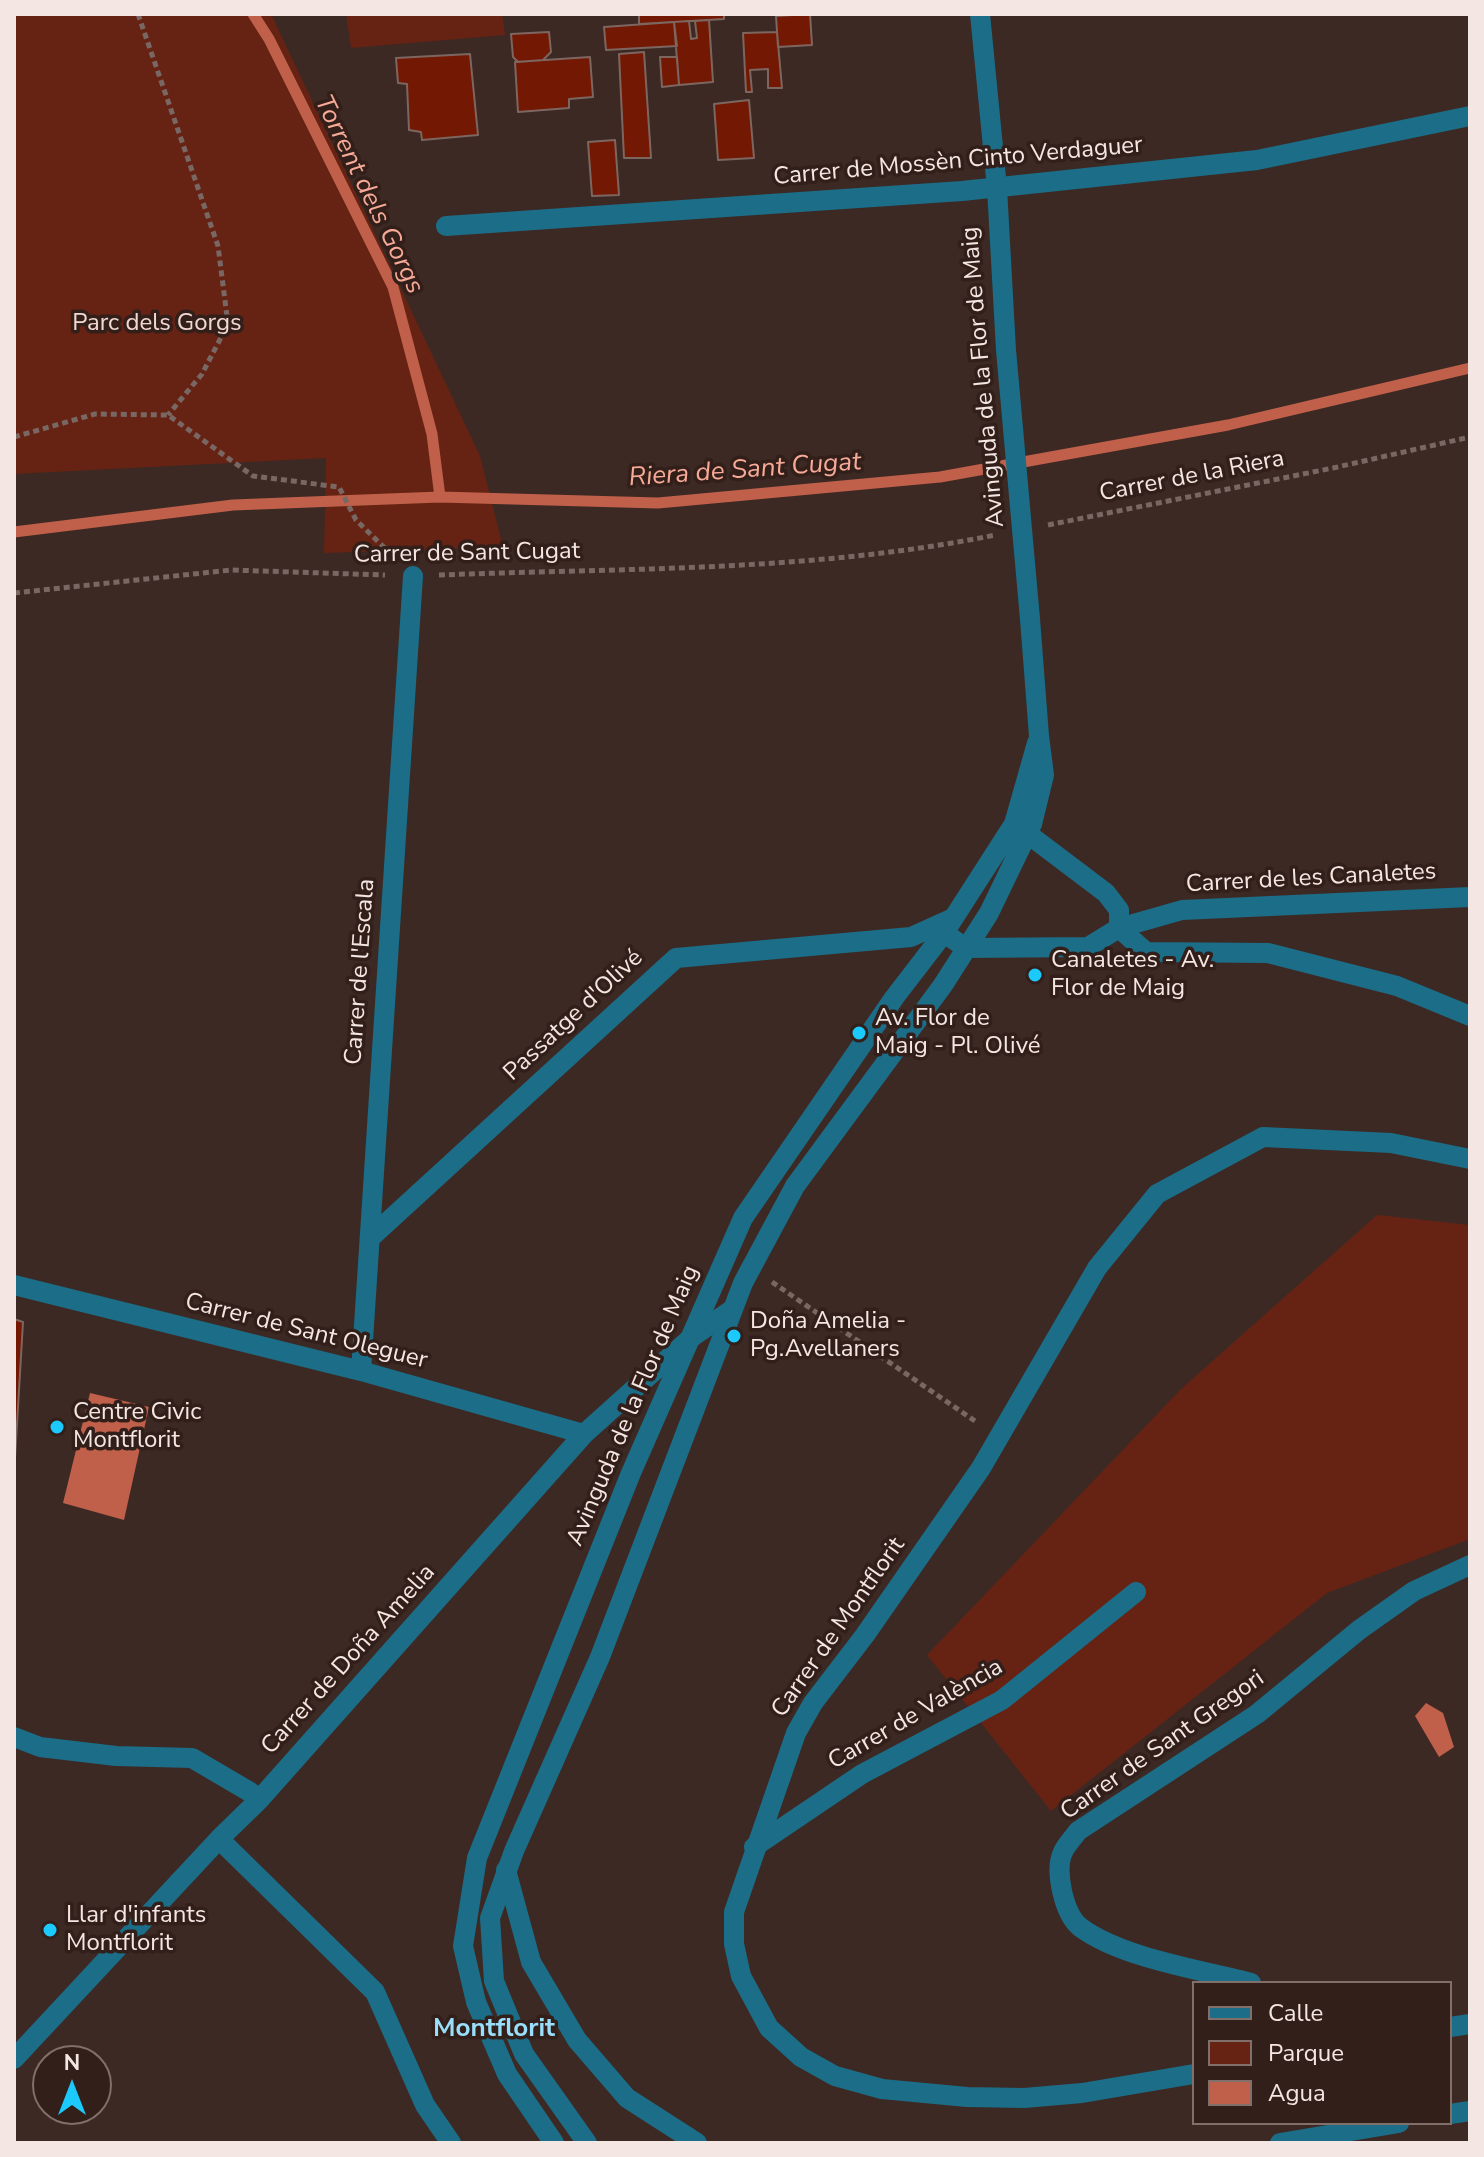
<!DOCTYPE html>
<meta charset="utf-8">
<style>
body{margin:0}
#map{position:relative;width:1484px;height:2157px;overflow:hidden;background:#3c2924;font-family:"Nunito Sans",sans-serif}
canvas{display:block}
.frame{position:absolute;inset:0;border:16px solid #f4e6e3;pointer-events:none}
.legend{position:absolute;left:1192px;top:1981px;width:260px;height:144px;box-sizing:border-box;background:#321f1a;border:2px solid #806f6a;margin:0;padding:10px 14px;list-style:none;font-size:24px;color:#f4e6e3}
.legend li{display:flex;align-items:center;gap:16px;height:40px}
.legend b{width:40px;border:2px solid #806f6a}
.north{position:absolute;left:32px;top:2045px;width:80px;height:80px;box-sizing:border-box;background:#321f1a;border:2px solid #806f6a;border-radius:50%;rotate:0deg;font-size:22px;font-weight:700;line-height:32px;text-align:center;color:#f4e6e3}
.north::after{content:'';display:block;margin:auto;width:28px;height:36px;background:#1cc9fc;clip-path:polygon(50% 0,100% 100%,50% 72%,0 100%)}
</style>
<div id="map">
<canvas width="1484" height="2157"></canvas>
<div class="frame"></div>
<ul class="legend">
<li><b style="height:10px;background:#1c6d87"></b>Calle</li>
<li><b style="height:22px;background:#662314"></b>Parque</li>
<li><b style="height:22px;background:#c0604a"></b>Agua</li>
</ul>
<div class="north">N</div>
</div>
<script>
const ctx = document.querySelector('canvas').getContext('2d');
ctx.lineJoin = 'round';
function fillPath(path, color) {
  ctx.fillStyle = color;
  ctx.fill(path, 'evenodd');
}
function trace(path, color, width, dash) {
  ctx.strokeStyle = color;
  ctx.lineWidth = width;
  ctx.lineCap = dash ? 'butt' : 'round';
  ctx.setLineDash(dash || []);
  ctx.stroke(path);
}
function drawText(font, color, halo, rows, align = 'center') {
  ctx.font = font + ' "Nunito Sans",sans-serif';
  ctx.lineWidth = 7;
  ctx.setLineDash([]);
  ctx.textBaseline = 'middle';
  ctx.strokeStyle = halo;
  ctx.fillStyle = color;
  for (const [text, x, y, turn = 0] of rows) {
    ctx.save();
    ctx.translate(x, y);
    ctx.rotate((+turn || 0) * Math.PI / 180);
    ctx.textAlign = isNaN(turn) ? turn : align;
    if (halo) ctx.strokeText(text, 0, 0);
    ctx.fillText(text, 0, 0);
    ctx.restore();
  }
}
const green = new Path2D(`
 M14,14H271L480,456L503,547L324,553L326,458L14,474Z
 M346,14H502L505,35L351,48Z
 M1377,1215L1470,1225V1539L1327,1593L1051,1811L927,1655L1181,1389Z`);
const water = new Path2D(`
 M90,1393L149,1407L124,1520L63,1503Z
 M1426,1703L1443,1713L1454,1747L1439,1757L1415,1716Z`);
const stream = new Path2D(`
 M253,14L269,39L393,287L432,434L440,497
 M14,532L233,505L440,497L658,503L940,477L1228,425L1470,368`);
const building = new Path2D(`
 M639,14H724V19L639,24Z
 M810,14L812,45L778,47L776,16Z
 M709,20L713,82L679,85L674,22L689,21L691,39L697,38L695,21Z
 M674,22L677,46L606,50L604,27Z
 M549,32L551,52L543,60L518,62L513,57L511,34Z
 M777,32L782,88H768V69L750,70L752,92H746L743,33Z
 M644,52L651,158H624L619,54Z
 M470,54L478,135L422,140L421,132L409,130L407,84L398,83L396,58Z
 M590,57L593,97L569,99V108L518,112L515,62Z
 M660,57H677L679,85L662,87Z
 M749,100L754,158L718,160L714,104Z
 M615,140L619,195L592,196L588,142Z
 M14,1319L23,1322L14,1475Z`);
const path = new Path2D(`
 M138,14L218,246L228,324L202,374L168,415
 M14,437L95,414L168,415L253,476L339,487L356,520L395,558
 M1048,525L1333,468L1470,437
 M439,575C624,568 813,572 995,535
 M14,593L231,570L385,575
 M772,1282L975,1421`);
const minor = new Path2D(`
 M446,226L962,191L1257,160L1470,116
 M1016,825L1106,893L1119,910V928
 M1119,928L1146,952L1268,953L1397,986L1470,1016
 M944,933L966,948L1088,947L1119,928L1182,910L1470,897
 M370,1238L676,958L911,937L953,918
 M14,1285L361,1371L584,1434
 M361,1371L413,576
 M14,1737L40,1747L116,1756L192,1758L250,1792L259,1800
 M219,1839L375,1992L425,2105L451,2143
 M754,1847L862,1774L1002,1700L1136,1592
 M506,1870L531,1962L577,2040L627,2098L697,2143
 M1251,1983C1202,1970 1121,1958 1080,1927C1064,1914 1054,1870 1063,1852C1066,1845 1073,1838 1078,1831L1257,1714L1359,1630L1414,1591L1470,1565
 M1450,2027L1470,2024
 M14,2059L219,1839L259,1800L584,1434L692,1337L733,1309
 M1194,2074L1082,2093L1024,2098L967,2097L882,2089L835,2076L801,2057L769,2028L741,1976L734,1944V1912L796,1733L813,1703L865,1635L981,1468L1097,1268L1157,1194L1263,1137L1391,1143L1470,1159
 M1450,2114L1470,2111
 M1280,2143L1399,2123`);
const tertiary = new Path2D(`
 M980,14L997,188L1006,350
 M554,2143L507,2074L476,2002L463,1946L477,1858L631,1473L743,1218L894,998L944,933L1014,824L1037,743
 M587,2143L524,2054L494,1981L490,1918L514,1851L600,1657L743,1283L795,1186L943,985L989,913L1032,824L1044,775L1039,736L1030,619`);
const tertiaryBridge = new Path2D(`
 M1006,350L1030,619`);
const markers = [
 [1035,975,8,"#1cc9fc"],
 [859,1033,8,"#1cc9fc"],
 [734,1336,8,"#1cc9fc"],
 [57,1427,8,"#1cc9fc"],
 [50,1930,8,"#1cc9fc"]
];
const streetNames = [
 ["Carrer de Mossèn Cinto Verdaguer",958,162,-5],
 ["Avinguda de la Flor de Maig",984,377,-95],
 ["Carrer de la Riera",1192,477,-11],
 ["Carrer de Sant Cugat",467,554,-1],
 ["Carrer de les Canaletes",1311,879,-3],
 ["Carrer de l'Escala",361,972,-86],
 ["Passatge d'Olivé",574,1016,-43],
 ["Carrer de Sant Oleguer",306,1332,14],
 ["Avinguda de la Flor de Maig",634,1406,-67],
 ["Carrer de Montflorit",839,1628,-55],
 ["Carrer de Doña Amelia",349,1660,-48],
 ["Carrer de València",916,1715,-30],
 ["Carrer de Sant Gregori",1163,1746,-35]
];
const parkNames = [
 ["Parc dels Gorgs",157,324]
];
const poiNames = [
 ["Canaletes - Av.",1051,961],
 ["Flor de Maig",1051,989],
 ["Av. Flor de",875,1019],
 ["Maig - Pl. Olivé",875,1047],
 ["Doña Amelia -",750,1322],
 ["Pg.Avellaners",750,1350],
 ["Centre Civic",73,1413],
 ["Montflorit",73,1441],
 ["Llar d'infants",66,1916],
 ["Montflorit",66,1944]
];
const waterNames = [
 ["Torrent dels Gorgs",368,195,64],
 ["Riera de Sant Cugat",745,471,-4]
];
const neighbourhoodNames = [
 ["Montflorit",494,2030]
];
fillPath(green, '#662314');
fillPath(water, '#c0604a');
trace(stream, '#c0604a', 11);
fillPath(building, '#731802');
trace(building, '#7d6660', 2);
trace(path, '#796763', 5, [6, 4]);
trace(minor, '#1c6d87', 20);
trace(tertiary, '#1c6d87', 20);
trace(tertiaryBridge, '#1c6d87', 20);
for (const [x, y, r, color] of markers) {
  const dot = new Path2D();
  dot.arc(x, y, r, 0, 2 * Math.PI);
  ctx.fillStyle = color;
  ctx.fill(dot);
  trace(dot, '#321f1a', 3);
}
drawText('24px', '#f4e6e3', '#321f1a', streetNames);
drawText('24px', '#f3d8d1', '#321f1a', parkNames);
drawText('24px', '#f4e6e3', '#321f1a', poiNames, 'left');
drawText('italic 26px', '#f7aa97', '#321f1a', waterNames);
drawText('bold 26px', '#99dffb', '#321f1a', neighbourhoodNames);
</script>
